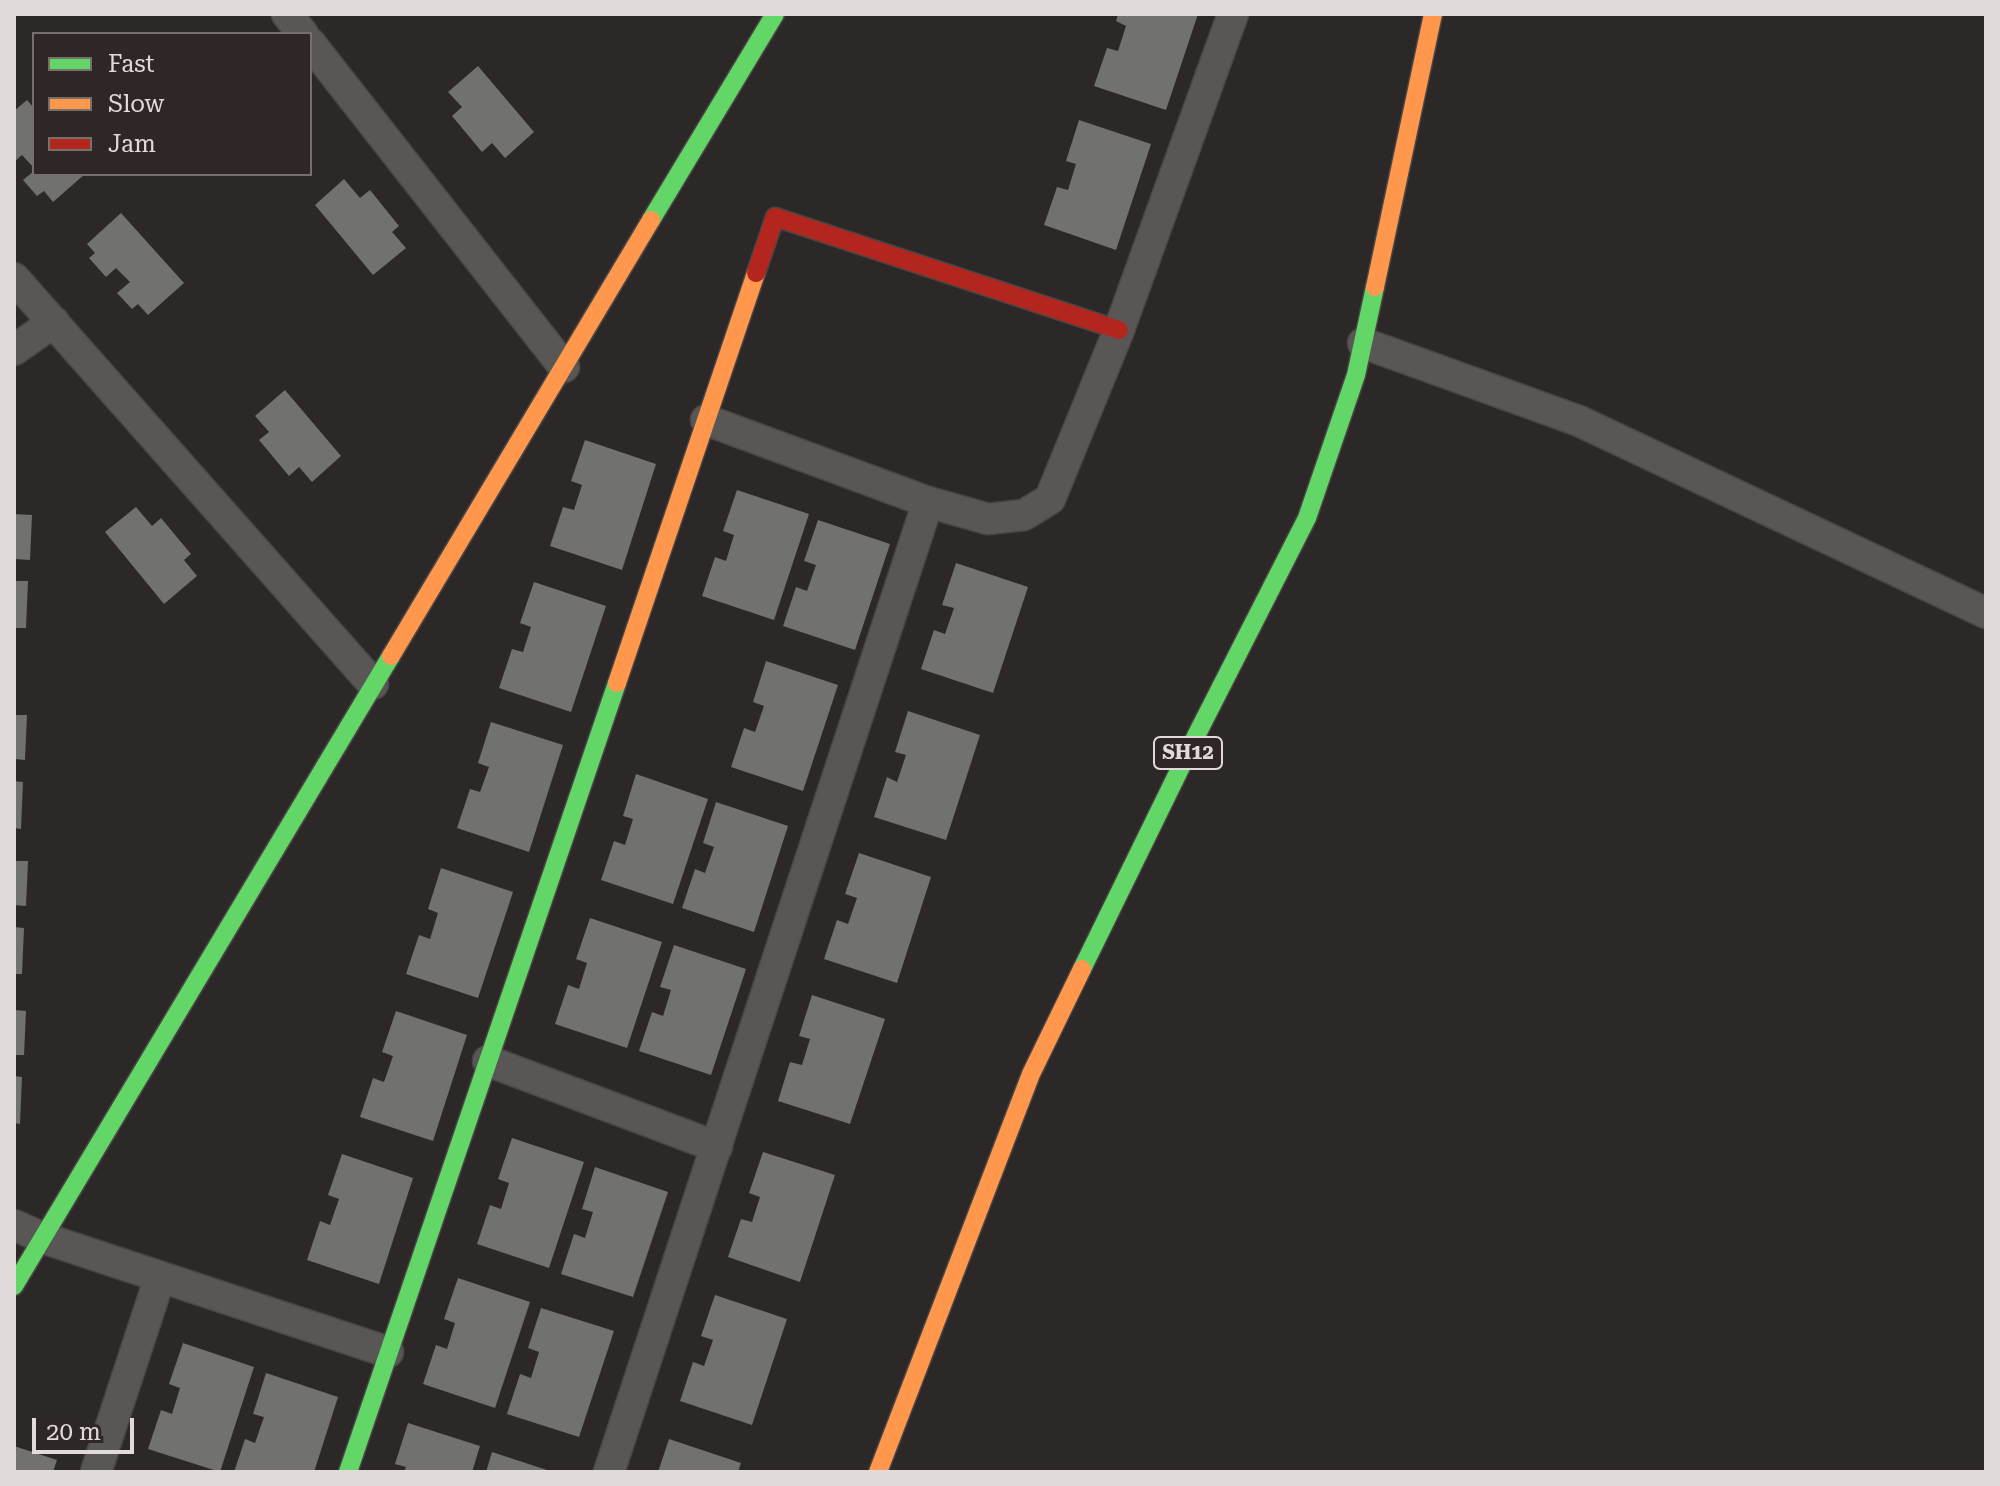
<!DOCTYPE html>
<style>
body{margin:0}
#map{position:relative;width:2000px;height:1486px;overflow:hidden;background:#2c2827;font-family:"Roboto Serif",serif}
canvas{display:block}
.frame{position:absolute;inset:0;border:16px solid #e0dbda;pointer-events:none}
.legend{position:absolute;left:32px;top:32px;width:280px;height:144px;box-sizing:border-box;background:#2e2725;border:2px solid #756f6d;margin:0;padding:10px 14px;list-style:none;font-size:24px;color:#e0dbda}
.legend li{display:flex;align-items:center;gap:16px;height:40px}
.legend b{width:40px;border:2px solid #756f6d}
.scale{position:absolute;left:32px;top:1418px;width:102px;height:36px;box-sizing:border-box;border:4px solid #e0dbda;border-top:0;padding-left:10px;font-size:24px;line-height:28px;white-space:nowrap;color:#e0dbda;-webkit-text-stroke:6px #2e2725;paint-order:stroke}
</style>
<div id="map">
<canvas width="2000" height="1486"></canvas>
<div class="frame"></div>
<ul class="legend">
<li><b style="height:10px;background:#63d668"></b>Fast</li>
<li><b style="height:10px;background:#ff974d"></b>Slow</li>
<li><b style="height:10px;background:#b3261e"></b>Jam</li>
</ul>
<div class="scale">20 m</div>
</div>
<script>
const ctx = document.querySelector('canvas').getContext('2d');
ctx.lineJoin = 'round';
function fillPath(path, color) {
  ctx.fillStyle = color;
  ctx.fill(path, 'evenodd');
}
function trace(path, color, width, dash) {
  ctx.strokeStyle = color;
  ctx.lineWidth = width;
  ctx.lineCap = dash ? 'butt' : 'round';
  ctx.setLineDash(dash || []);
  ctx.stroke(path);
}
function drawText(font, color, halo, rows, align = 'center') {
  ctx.font = font + ' "Roboto Serif",serif';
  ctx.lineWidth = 8;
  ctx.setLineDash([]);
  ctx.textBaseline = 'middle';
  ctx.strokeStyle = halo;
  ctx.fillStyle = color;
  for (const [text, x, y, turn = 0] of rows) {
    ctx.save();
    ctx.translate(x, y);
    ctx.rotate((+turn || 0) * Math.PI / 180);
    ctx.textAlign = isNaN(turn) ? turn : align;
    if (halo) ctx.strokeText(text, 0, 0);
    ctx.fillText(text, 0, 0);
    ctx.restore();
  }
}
const building = new Path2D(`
 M1118,14H1198L1166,110L1094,86L1107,48L1118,51L1126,26L1116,21Z
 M478,66L534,132L505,158L492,143L482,152L452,116L462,107L448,92Z
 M27,100L34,108V168L22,155L14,162V111Z
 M1079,120L1151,144L1116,250L1044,225L1057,187L1068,190L1076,164L1066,161Z
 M34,171V174H85L53,202L44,191L37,196L23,180Z
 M344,179L360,198L370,190L399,226L392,232L406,248L373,275L315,205Z
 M121,213L184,283L148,315L138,304L132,309L117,293L130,282L116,268L106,277L89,258L95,253L87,244Z
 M285,390L341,456L312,482L299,467L289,476L259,440L269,432L255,416Z
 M585,440L656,464L622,570L550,546L563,507L574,510L582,485L571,481Z
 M737,490L809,514L774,620L702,596L715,557L726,561L734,535L723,531Z
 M136,507L152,526L161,518L191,554L184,560L197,576L164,604L105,532Z
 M14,514L32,515L30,560L14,559Z
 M818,520L890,544L855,650L783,626L796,587L807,591L816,565L804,561Z
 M956,563L1028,587L993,693L921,669L934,630L945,634L954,608L942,605Z
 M14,581H28L26,628H14Z
 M534,582L606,606L571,712L499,688L512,649L523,652L531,627L520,623Z
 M766,661L838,685L803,791L731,767L744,728L755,732L764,706L753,702Z
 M908,711L980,735L946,840L874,817L887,777L897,782L906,755L895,752Z
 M14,715H27L25,760L14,759Z
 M491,722L563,745L529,852L457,828L470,789L480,792L489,767L478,763Z
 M636,774L708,799L673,904L601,880L614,841L625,845L633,819L623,816Z
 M14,781L23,782L21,829L14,828Z
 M716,802L788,826L754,932L682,908L695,869L705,873L714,847L703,843Z
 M859,853L931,877L897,983L824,959L837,920L848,924L857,898L845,894Z
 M14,861H28L26,906L14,905Z
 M441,868L513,892L478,998L406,974L419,935L430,939L438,913L428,909Z
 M590,918L662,942L627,1048L555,1024L568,985L579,989L587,963L576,959Z
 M14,927L24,928L22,974H14Z
 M674,945L746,969L711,1075L639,1051L652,1012L663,1016L671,990L660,987Z
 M812,995L885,1019L850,1124L778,1101L790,1062L802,1065L810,1039L799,1036Z
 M14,1010L26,1011L24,1055H14Z
 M396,1011L467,1035L433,1141L360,1117L373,1078L384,1082L393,1056L382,1052Z
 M14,1076L22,1077L20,1124L14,1123Z
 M512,1138L584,1162L549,1268L477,1244L490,1205L501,1209L509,1183L498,1179Z
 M763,1152L835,1175L800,1282L728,1257L741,1219L752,1222L760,1197L749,1193Z
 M342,1154L413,1178L379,1284L307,1260L320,1221L330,1225L339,1199L328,1195Z
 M595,1167L668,1192L633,1297L561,1274L574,1234L585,1238L593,1212L582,1209Z
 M458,1278L530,1302L495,1408L423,1384L436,1345L447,1349L455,1323L444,1319Z
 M715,1295L787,1319L752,1425L680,1401L693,1362L704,1366L713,1340L701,1336Z
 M541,1308L614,1331L579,1437L507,1414L520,1374L531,1378L539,1352L528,1348Z
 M183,1343L254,1367L220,1472L148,1449L161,1410L172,1414L180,1388L169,1384Z
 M266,1373L338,1397L314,1472H234L245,1439L255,1443L264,1417L253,1414Z
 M408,1423L480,1446L472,1472H404L406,1467L395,1464Z
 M669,1439L741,1463L738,1472H658Z
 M14,1446L57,1460L53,1472H14Z
 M492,1452L550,1471V1472H486Z`);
const street = new Path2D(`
 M287,14L303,34
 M310,43L564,367
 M14,278L373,684
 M1363,343L1579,421L1986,613
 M14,350L54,322
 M706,420L928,502L988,519L1024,515L1050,499L1119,330L1233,14
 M488,1061L717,1147
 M14,1225L43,1238L388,1352
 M96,1472L160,1277
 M609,1472L928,502`);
const fast = new Path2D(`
 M651,220L775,14
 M1082,969L1197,734L1307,518L1356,375L1375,287
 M14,1286L391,656
 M348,1472L617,683`);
const slow = new Path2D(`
 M1375,287L1433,14
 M391,656L651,220
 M617,683L756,273
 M878,1472L1031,1074L1082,969`);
const jam = new Path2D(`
 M756,273L775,217L1119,330`);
const shields = [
 [1188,753,68]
];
const shieldNames = [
 ["SH12",1188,753]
];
fillPath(building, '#717170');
trace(street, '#494545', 33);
trace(fast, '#494545', 21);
trace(slow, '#494545', 21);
trace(jam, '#494545', 21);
trace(street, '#595756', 30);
trace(fast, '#63d668', 18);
trace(slow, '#ff974d', 18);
trace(jam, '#b3261e', 18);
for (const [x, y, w] of shields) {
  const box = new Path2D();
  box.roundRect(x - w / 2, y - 16, w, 32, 6);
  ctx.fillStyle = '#2e2725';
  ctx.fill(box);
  trace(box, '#e0dbda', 2);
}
drawText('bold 20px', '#e0dbda', null, shieldNames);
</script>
